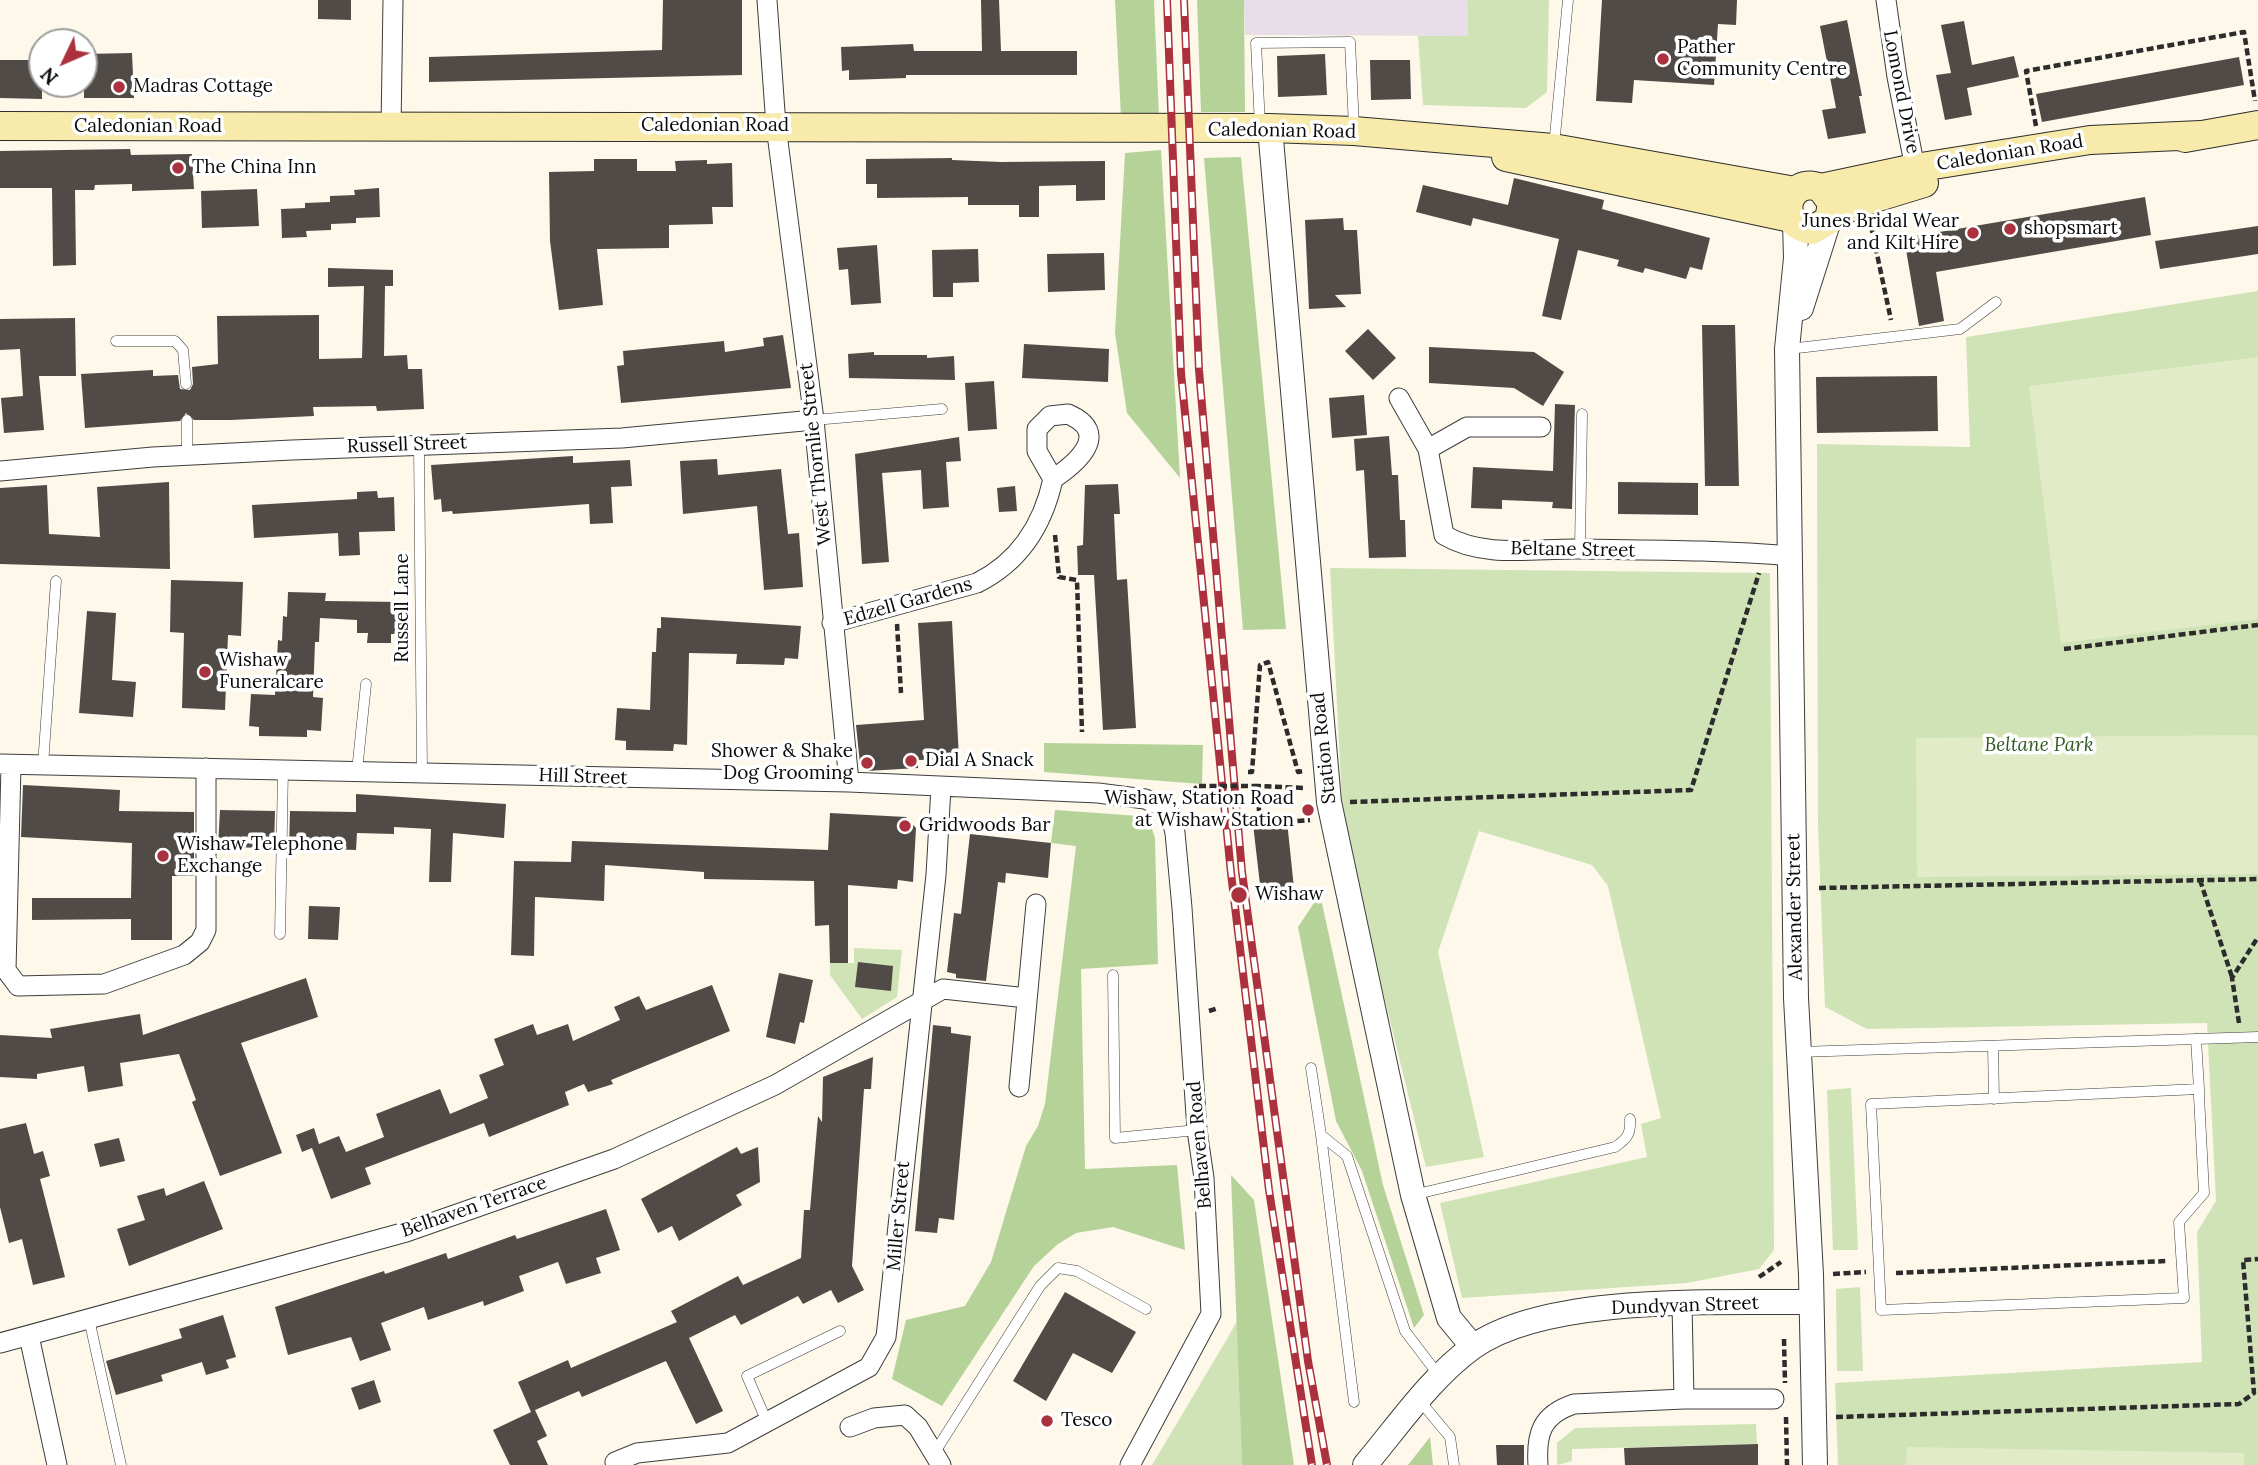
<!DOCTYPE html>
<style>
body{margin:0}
#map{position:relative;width:2258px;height:1465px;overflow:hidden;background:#fdf8e9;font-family:Lora,serif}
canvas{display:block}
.north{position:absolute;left:28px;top:28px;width:70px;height:70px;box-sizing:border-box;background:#fff;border:2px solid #9d9d9d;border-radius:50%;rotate:226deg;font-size:19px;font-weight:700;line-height:28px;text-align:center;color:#0a0a0a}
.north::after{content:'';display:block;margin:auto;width:24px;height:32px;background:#ab313e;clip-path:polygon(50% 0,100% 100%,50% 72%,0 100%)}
</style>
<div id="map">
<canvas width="2258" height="1465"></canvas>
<div class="north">N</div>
</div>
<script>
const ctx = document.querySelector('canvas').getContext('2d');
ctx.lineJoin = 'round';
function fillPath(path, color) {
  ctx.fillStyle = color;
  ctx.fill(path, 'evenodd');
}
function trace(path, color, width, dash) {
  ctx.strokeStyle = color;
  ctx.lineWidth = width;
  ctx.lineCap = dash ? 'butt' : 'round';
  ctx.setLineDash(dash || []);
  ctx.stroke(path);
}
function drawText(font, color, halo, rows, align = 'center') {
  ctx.font = font + ' Lora,serif';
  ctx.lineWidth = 7;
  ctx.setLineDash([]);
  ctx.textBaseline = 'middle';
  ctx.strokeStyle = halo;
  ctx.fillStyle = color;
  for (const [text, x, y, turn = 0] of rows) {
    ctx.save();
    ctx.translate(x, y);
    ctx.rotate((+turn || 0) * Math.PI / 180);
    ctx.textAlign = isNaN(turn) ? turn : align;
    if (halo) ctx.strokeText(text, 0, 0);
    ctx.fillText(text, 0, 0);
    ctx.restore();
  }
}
const industrial = new Path2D(`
 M1244,0H1467L1468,36L1245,35Z`);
const green = new Path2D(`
 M1467,0H1549L1547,92L1526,108L1423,105L1418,36H1468Z
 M2258,291V1465H1838L1835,1383L2202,1362L2197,1232L2216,1201L2207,1023L1867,1029L1825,1007L1818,824L1817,444L1970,447L1966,337Z
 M1330,568L1770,573L1774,1250L1759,1269L1687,1283L1462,1298L1440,1203L1647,1157L1641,1124L1661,1118L1608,886L1592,865L1479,831L1438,952L1484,1157L1426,1167L1377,968L1342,802Z
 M854,948L902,950L897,997L862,1019L830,975V963H854Z
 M1851,1088L1858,1250H1833L1827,1090Z
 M1860,1287L1863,1371H1837L1836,1289Z
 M1237,1321L1242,1465H1152L1227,1339Z
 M1756,1424L1757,1444L1572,1449V1461L1557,1465V1443L1575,1428Z`);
const forest = new Path2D(`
 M1115,0H1154L1159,117H1121Z
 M1197,0H1244L1245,112H1201Z
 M1161,150L1180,478L1127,413L1115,333L1125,153Z
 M1241,157L1286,629L1243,630L1204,158Z
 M1044,743L1203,745L1202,784L1044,772Z
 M1055,810L1139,816L1151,826L1155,838L1158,964L1081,969L1085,1169L1177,1165L1185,1250L1113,1227L1076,1233L1058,1244L1034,1266L942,1406L892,1379L906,1320L965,1306L991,1262L1026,1146L1038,1126L1045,1104L1076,846L1051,843Z
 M1320,894L1383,1185L1424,1315L1414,1328L1362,1171L1336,1121L1298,927Z
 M1231,1175L1254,1200L1294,1465H1242Z
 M1430,1437L1433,1465H1408Z`);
const pitch = new Path2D(`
 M2258,357V619L2061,643L2029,386Z
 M2258,735V874L1917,877L1916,738Z
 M1907,1447L2244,1453V1465H1906Z`);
const building = new Path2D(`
 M318,0H351V20L318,19Z
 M663,0H742V75L429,82V57L662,50Z
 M981,0H999L1001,51H1077V75H906V78L849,80V70L842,71L841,47L913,44L914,51H982Z
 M1602,0H1737L1736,25L1718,24L1714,85L1634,80L1632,103L1596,101Z
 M1847,20L1862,96H1859L1866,133L1828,139L1822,110L1836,108L1820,26Z
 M1964,21L1972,65L2014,56L2019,77L1967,88L1972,115L1945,120L1936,75L1951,73L1941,25Z
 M132,53L134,98H84V54Z
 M1325,54L1327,95L1278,97L1277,56Z
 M2239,57L2244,85L2042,122L2036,94Z
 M0,60H42V99L0,98Z
 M1370,60H1410L1411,99L1371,100Z
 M130,149L131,155L192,154L194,189L132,191V184L95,185L94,190H75L76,265L53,266L52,188H0V151Z
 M952,158V160L1001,162L1105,161V200L1076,201V185L1039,186V217H1019V205H968V197L877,198V184H866V159Z
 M594,159H637V171H676L675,161L707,160V164L732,163L733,207H712L713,224L669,225V248L597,249L603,305L559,310L550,241L549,172L594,171Z
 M1514,178L1604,200L1602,209L1710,238L1702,270L1690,267L1686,279L1645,268L1643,273L1617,266L1619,260L1578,250L1561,320L1542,316L1559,239L1473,218L1471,226L1416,212L1423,185L1508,205Z
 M379,188L380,217L356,218V223L331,224V230L306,231L307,237L282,238L281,209L305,208V203L330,202V196L355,195L354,190Z
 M257,189L259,226L202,228L201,191Z
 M2145,197L2151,235L1936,272L1944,321L1919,326L1904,238Z
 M1343,218L1344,230H1357L1361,294L1335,295L1346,307L1309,309L1305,220Z
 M2258,226V254L2160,269L2155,241Z
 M877,245L881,303L851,305L848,269L839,270L837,248Z
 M978,249L979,282L953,283V297H933L932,250Z
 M1104,253L1105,290L1048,292L1047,254Z
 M328,268L393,270V286H385L384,356L407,355L408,369H422L424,409L377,411L376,406L313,407L314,416L231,420H194L186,413L180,421L85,428L81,374L153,370V376L178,375L180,389L190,390L193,384L192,367L218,364L217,316L319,315V359L362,358L364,286L328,287Z
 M75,318L76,376H39L44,430L4,433L1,398L23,396L20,349L0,350V319Z
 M1702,325H1735L1739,486H1705Z
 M1368,329L1396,358L1373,380L1345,351Z
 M783,335L791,388L621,403L617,366L624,365L623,351L724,341L725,352L764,346L763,338Z
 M1024,344L1109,349L1108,382L1022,378Z
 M1429,347L1534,352L1564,372L1543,406L1514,388L1429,383Z
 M874,352V355H927V358L954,356L955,380L849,378L848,354Z
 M1937,376L1938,431L1817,433L1816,377Z
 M994,381L997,429L968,431L965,383Z
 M1364,395L1367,435L1332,438L1329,398Z
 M1555,404L1575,405L1572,509L1552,508L1553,502L1502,500V509L1471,508L1473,467L1553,471Z
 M1389,436L1392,475H1398L1400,520H1405L1406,557L1369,558L1364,470L1356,471L1354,439Z
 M959,437L961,461L946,462L949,507L923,509L921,470L882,473L889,562L862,564L855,454Z
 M573,456V463L630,460L632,486L611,487L613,523L590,524L589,504L453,514L452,511L442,512L441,499L434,500L431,465Z
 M717,459L718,475L781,469L788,534L799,533L803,587L764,590L757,506L683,514L680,461Z
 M169,482L170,569L0,564V488L47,485L49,534L100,537L97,487Z
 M1618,482L1698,483V515L1618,514Z
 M1118,484L1120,514H1114L1117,580L1127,579L1136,728L1103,730L1094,575H1078L1077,546L1083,545L1085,485Z
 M1015,486L1017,511L999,512L997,488Z
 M377,491L378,498L394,497L395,531L359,532L360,555L339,556L338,533L254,538L252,505L357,499V492Z
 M171,580L243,582L241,636L228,635L225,710L182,708L184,633L170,632Z
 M288,592L326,593L325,601L402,602V634H391V643H367L368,633H357V620L320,618L319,642H315L313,697L323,698L321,731L307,730V737L259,736V727L249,726L251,694L275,695L278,640L282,641L283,616L287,617Z
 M87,611L116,613L112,680L136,682L133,717L79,713Z
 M661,617L801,626L798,659L785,658L784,665L748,664H736L737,654L689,653L687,745L674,744L673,751L626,750V741L615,740L617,708L650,710L652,652H656L657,628H661Z
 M952,621L959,759L918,760V768L867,771L860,764L856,725L924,720L918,623Z
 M23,785L120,790L119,811L194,812V876H172V940H131V919L32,920V898H131L132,843L21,837Z
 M356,794L506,804L504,838L453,833L451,882H429L431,829L394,827V834L357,833L356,850L289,848L290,811L356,812Z
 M220,810L275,811L274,848L218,847Z
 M830,813L906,817L916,828L913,882L898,880L897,889L848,885V963H830L829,925L815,926L814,881L704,879V872L605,865L604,901L535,897L534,956L511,955L514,861L571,862L572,841L828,850Z
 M1287,821L1295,898L1262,902L1253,824Z
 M970,834L1051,843L1048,878L1006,873L1005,883L998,882L986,981L956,978V974L947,972L954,913L961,914Z
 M309,906L340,907L338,940L308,939Z
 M858,962L893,966L891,991L855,987Z
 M779,973L813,980L804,1023L800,1022L795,1044L766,1037Z
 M306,978L318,1017L241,1043L282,1153L220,1176L192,1102L196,1100L179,1054L120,1063L123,1086L88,1092L84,1066L37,1074V1079L0,1077V1035L52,1038L50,1029L140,1014L143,1035Z
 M712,985L730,1031L611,1080L613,1084L588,1092L584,1084L565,1092L569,1105L489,1137L484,1123L365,1168L371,1184L331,1199L312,1148L302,1152L296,1135L314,1128L319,1144L339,1136L346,1152L384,1137L376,1114L440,1089L450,1114L488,1098L479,1075L504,1065L494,1039L533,1024L537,1035L568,1024L573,1041L620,1020L614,1007L639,996L646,1010Z
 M933,1025L951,1027V1033L971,1036L954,1220L939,1218L937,1233L915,1231Z
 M873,1057L871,1089H864L852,1266L864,1290L838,1303L831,1290L803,1304L798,1296L741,1325L735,1315L689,1338L723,1411L696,1424L666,1361L582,1397L579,1391L535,1410L547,1436L537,1441L548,1465H510L493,1430L531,1412L518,1382L568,1360L571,1368L677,1322L671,1311L738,1276L743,1285L801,1258L804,1210H810L818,1116L822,1122L823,1077Z
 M26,1123L34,1154L43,1151L50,1176L40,1179L65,1277L33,1285L22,1239L9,1243L0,1207V1129Z
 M119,1138L125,1161L100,1167L94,1144Z
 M737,1147L741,1154L758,1147L760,1182L736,1195L742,1205L679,1241L672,1226L658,1233L641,1199Z
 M204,1181L223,1229L129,1266L117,1229L145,1220L137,1196L164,1188L166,1196Z
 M606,1209L620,1250L596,1258L601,1273L566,1284L558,1262L519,1276L524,1291L484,1306L483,1301L428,1320L424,1307L381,1323L391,1350L360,1361L351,1337L288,1355L275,1307L384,1271L385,1274L446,1253L448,1259L515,1235L517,1239Z
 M1065,1292L1136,1332L1112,1373L1073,1353L1046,1401L1013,1381Z
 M223,1315L236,1357L226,1360L229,1368L206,1375L202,1362L161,1375L163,1381L116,1395L106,1361L182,1338L179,1329Z
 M374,1380L381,1402L359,1410L351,1388Z
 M1758,1444V1465H1625L1624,1448Z
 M1496,1445H1524V1465H1497Z`);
const path = new Path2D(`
 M2036,126L2026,71L2244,32L2255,101
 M1871,226L1891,320
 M1055,535L1059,577L1077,580L1082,732
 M897,624L901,693
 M2064,649L2258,625
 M1248,772H1252L1260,665L1268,662L1298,772L1304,771
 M1182,796L1199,786
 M1350,802L1691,790L1759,573
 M1259,811L1258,786L1305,788
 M1287,822L1310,820
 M2200,880L2232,977
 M1819,888L2258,879
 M1209,1011L1218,1008
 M2239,1023L2232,978L2258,937
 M1896,1273L2167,1261
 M1833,1274L1866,1272
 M1759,1277L1781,1262
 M1784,1339L1785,1383
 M1786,1417L1787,1465
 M1836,1417L2239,1404L2254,1393L2243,1260L2258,1259`);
const service = new Path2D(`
 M1260,126L1256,43L1350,42L1354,127
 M1554,146L1568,0
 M116,341H175L183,350L186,384
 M1789,349L1960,329L1996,302
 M187,420V455
 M814,420L942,409
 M419,444L422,772
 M1580,549L1582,414
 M43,765L56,581
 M357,771L366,684
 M280,934L283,769
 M1113,975L1115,1138L1197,1130
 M2196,1039L2199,1089V1096L2204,1193L2179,1222L2184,1298L1881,1310L1871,1104L2199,1089
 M1993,1046L1994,1099
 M1799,1052L2258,1037
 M1311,1068L1321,1135L1347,1156L1405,1331L1440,1377
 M1321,1135L1354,1402
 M1413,1195L1615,1147C1627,1139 1631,1134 1630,1119
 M89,1319L121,1465
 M1420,1401L1450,1437L1454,1465
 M767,1422L747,1376L840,1331
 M935,1452L1040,1286L1058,1268L1077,1271L1146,1309`);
const minor = new Path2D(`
 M767,0L776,126L814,420L849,782
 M1886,0L1897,77L1917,178
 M391,128L393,0
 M1399,398L1428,449L1444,535C1484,559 1536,548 1581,549C1651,550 1722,550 1792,556
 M1428,449L1467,427H1541
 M0,471L153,457L292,450L622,438L814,420
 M832,623L977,583C1019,562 1043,525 1053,479L1037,451V429L1050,416L1068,414C1112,433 1077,463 1053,479
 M0,764L849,782L1098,793L1145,799L1164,807L1171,816L1175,833L1182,908L1197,1130L1204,1178L1211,1314L1130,1465
 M11,765L6,970L18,986L104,984L184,955L200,942L206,930V768
 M1019,1087L1036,904
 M1682,1304L1684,1399
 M29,1336L57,1465
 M0,1343L406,1232L614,1159L775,1085L943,989L1027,998
 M850,1427L874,1418L905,1415L918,1427L941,1465
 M615,1462L637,1453L728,1443L869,1367L886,1337L936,875L941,787
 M1538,1465C1536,1434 1541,1415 1574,1404L1684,1399H1774`);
const tertiary = new Path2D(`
 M1270,128L1329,802L1413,1195L1449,1318L1473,1347
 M1795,223L1796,258L1787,349L1796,998L1811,1275L1815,1465
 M1801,308L1829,220
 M1365,1465C1398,1426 1430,1378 1473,1347C1547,1294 1720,1303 1811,1302`);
const secondary = new Path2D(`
 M0,126L1270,128L1354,131L1553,148L1795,191
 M2185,138L2258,125
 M1506,157L1791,218
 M1821,188L1832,203L1829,220L1812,230C1773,225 1787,174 1821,188L1915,168L2090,140L2201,135
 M1832,215L1865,201L1924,183`);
const rail = new Path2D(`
 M1167,0L1181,373L1231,873L1269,1190L1312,1465
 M1184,0L1199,370L1242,872L1308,1361L1327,1465`);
const pathBridge = new Path2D(`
 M1199,786H1258`);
const markers = [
 [1663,59,7,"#ab313e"],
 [119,87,7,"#ab313e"],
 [178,168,7,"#ab313e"],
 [2010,229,7,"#ab313e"],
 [1973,233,7,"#ab313e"],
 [205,672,7,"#ab313e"],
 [911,761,7,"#ab313e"],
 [867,763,7,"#ab313e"],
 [1308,810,7,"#ab313e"],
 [905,826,7,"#ab313e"],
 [163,856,7,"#ab313e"],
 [1239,895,9,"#ab313e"],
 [1047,1421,7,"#ab313e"]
];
const poiNames = [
 ["Pather",1677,48],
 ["Community Centre",1677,70],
 ["Madras Cottage",133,87],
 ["The China Inn",192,168],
 ["Junes Bridal Wear",1959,222,"right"],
 ["and Kilt Hire",1959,244,"right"],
 ["shopsmart",2024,229],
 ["Wishaw",219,661],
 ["Funeralcare",219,683],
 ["Shower & Shake",853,752,"right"],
 ["Dog Grooming",853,774,"right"],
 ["Dial A Snack",925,761],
 ["Wishaw, Station Road",1294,799,"right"],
 ["at Wishaw Station",1294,821,"right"],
 ["Gridwoods Bar",919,826],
 ["Wishaw Telephone",177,845],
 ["Exchange",177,867],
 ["Wishaw",1255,895],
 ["Tesco",1061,1421]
];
const streetNames = [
 ["Lomond Drive",1901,92,79],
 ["Caledonian Road",715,126],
 ["Caledonian Road",148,127],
 ["Caledonian Road",1282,131,1],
 ["Caledonian Road",2010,153,-9],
 ["Russell Street",407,445,-2],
 ["West Thornlie Street",816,454,-96],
 ["Beltane Street",1573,550,1],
 ["Edzell Gardens",908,602,-16],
 ["Russell Lane",403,608,-90],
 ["Station Road",1324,748,-96],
 ["Hill Street",583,777,2],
 ["Alexander Street",1795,907,-91],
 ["Belhaven Road",1200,1145,-95],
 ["Belhaven Terrace",474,1207,-19],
 ["Miller Street",899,1216,-85],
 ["Dundyvan Street",1685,1306,-2]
];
const parkNames = [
 ["Beltane Park",2039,746]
];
fillPath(industrial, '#e7dee8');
fillPath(green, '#d0e3b7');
fillPath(forest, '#b5d298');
fillPath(pitch, '#e1ebc8');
fillPath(building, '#514b47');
trace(service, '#3d3d3d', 11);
trace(minor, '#3d3d3d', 21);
trace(tertiary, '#3d3d3d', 26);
trace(secondary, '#2c2c2c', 30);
trace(path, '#2c2c2c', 4.5, [7, 3.5]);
trace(service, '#fff', 10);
trace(minor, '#fff', 19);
trace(tertiary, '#fff', 24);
trace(secondary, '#f7eaaa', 28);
trace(rail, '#ab313e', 8);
trace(rail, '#fff', 5, [16]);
trace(pathBridge, '#2c2c2c', 4.5, [7, 3.5]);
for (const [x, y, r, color] of markers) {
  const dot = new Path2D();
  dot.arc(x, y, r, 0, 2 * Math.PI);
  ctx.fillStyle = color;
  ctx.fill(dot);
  trace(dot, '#fff', 2.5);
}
drawText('19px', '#0a0a0a', '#fff', poiNames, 'left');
drawText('19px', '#0a0a0a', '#fff', streetNames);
drawText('italic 19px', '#315a22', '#fff', parkNames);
</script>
